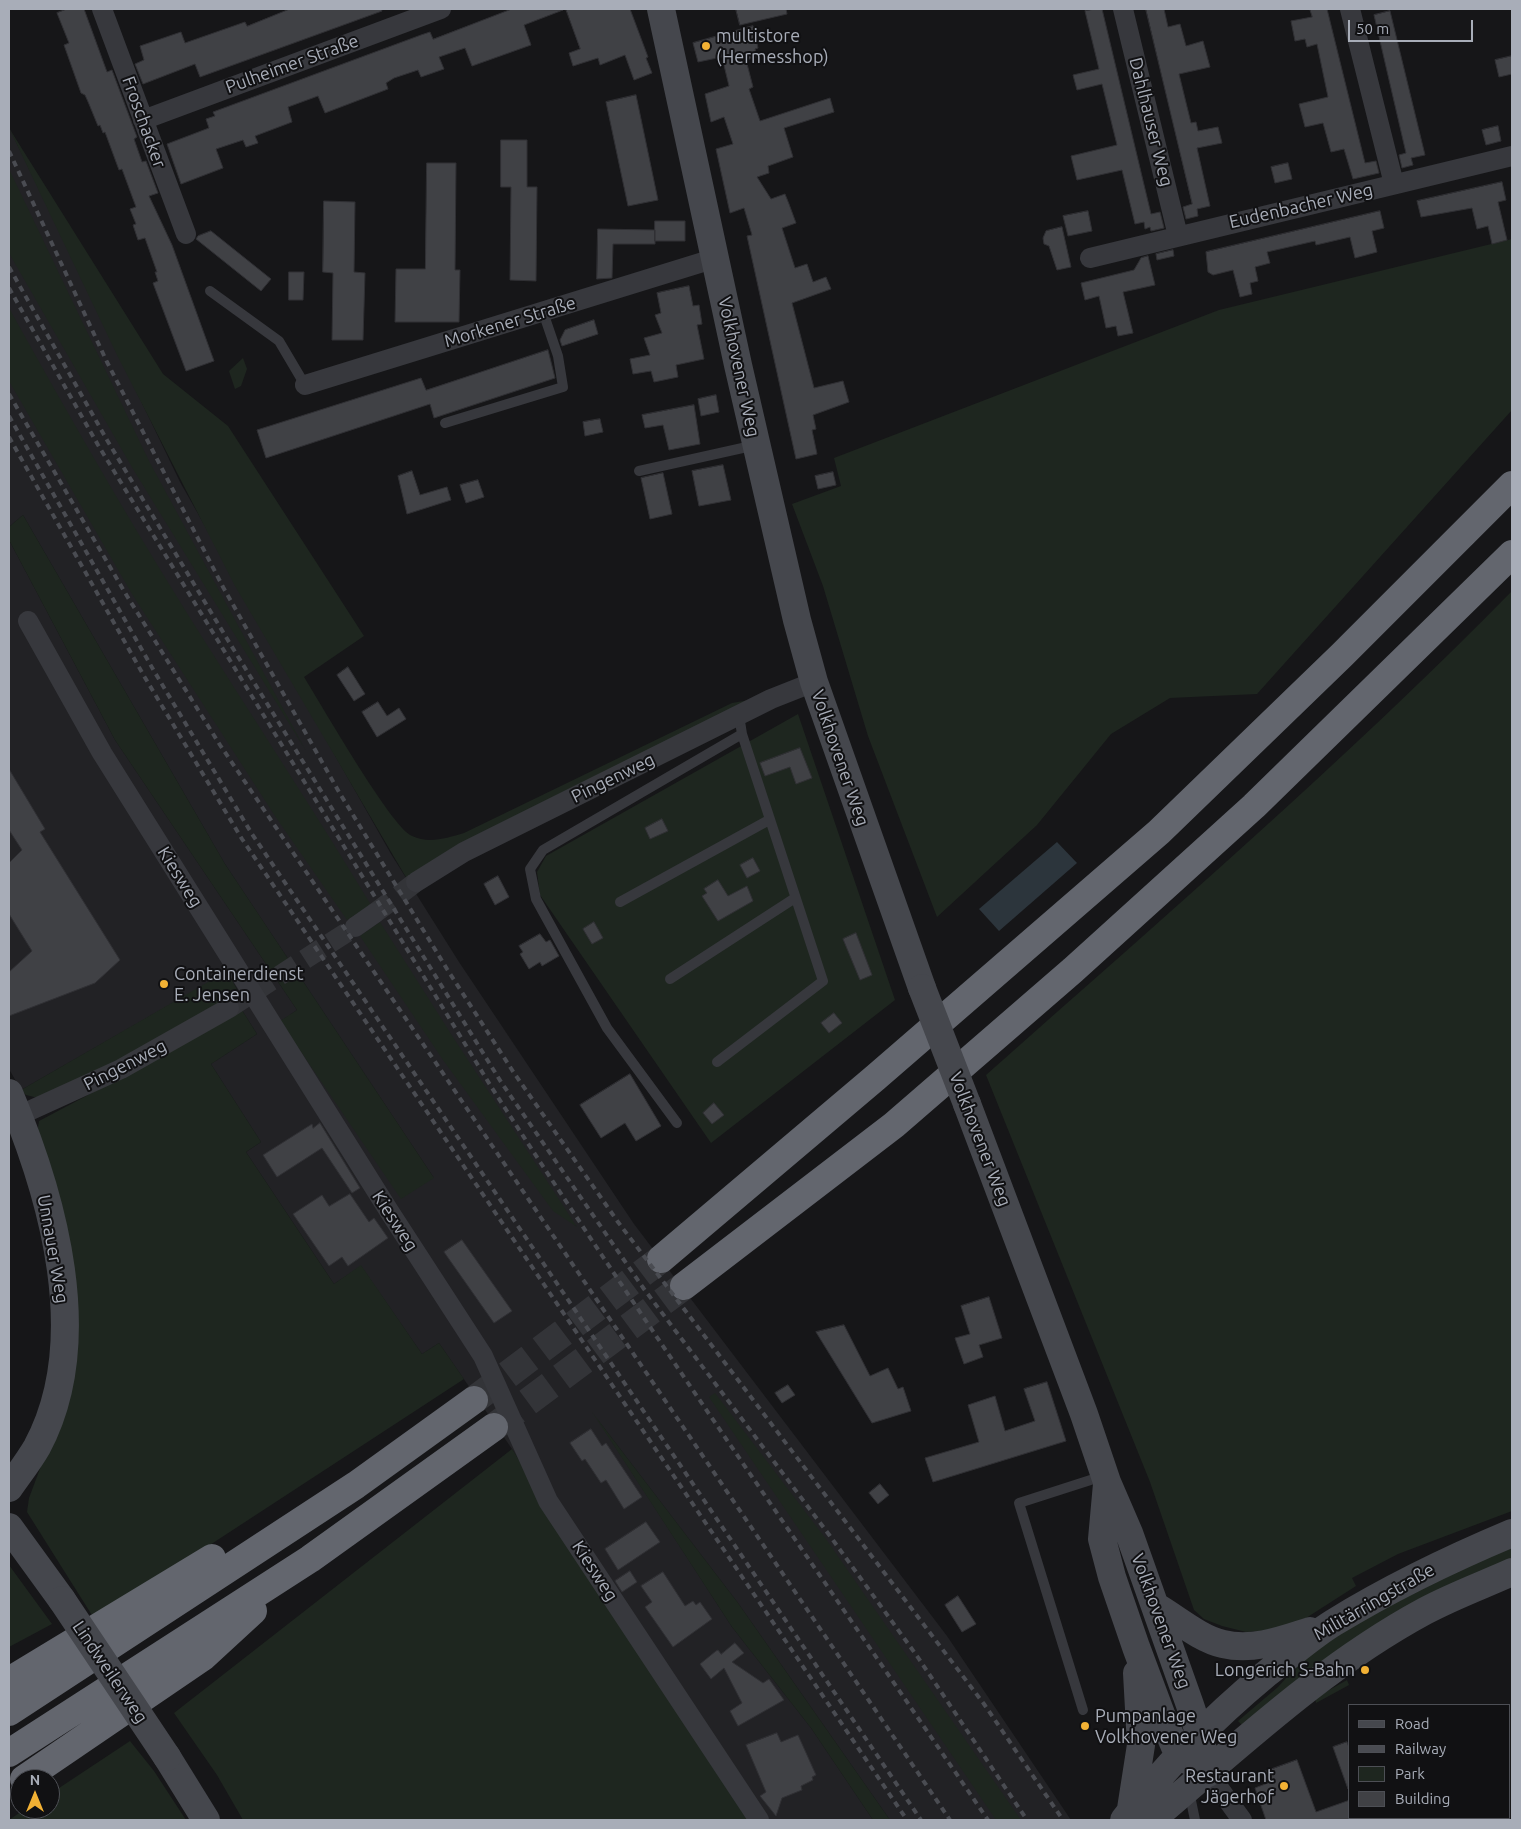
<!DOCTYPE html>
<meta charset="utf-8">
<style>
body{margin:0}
#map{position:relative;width:1521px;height:1829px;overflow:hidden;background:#161618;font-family:Ubuntu,sans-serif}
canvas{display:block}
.frame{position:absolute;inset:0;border:10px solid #a8adb8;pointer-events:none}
.legend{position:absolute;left:1348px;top:1704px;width:162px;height:115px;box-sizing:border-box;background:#111113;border:1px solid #4d4f55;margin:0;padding:6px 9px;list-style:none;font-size:15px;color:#a8adb8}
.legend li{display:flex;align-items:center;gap:10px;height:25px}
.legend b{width:25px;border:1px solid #4d4f55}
.north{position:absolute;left:10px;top:1769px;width:50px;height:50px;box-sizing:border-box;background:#111113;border:1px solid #4d4f55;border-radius:50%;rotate:0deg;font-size:14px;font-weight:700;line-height:20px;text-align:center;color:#a8adb8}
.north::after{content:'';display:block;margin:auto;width:18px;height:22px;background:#f2b134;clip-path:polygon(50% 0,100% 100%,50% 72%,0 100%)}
.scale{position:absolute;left:1348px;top:20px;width:125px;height:22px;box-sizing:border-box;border:2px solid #a8adb8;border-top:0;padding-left:6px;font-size:15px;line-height:18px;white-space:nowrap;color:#a8adb8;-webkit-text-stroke:4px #111113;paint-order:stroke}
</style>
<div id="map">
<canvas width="1521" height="1829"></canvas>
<div class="frame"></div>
<ul class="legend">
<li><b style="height:6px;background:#45474d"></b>Road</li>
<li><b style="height:6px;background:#4a4c52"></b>Railway</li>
<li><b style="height:14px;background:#1e261f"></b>Park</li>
<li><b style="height:14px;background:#404145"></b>Building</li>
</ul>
<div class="north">N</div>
<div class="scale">50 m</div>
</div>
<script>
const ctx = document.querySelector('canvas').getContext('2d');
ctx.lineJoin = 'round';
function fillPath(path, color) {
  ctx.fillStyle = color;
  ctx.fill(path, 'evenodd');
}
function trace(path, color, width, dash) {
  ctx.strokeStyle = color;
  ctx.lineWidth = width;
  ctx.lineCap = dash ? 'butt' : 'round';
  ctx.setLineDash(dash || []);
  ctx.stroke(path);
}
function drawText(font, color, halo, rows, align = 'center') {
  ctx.font = font + ' Ubuntu,sans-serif';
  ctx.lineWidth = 4;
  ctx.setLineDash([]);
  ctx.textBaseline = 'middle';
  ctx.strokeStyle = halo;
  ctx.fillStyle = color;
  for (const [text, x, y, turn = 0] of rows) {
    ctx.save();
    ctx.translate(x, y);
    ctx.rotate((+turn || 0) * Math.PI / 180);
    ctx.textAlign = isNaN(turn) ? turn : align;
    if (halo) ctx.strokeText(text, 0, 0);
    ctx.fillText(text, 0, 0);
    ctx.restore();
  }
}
const built = new Path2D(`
 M9,127L180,482L391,854L459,962L634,1224L947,1636L1071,1820H890L738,1603L598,1420L732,1627L811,1728L873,1820H768L543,1499L512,1449L439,1343L422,1354L361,1266L334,1284L246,1152L261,1142L211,1064L257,1034L240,1007V994L227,972L21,1090L9,1069V540L115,740L297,1010L281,1021L434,1178L225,864L23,515L9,527Z`);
const green = new Path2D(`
 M9,128L163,374L228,426L364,636L304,677C321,704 391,827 412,836C429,844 447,838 464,833L732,703L755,699L458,848L407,879L235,586L118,357Z
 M9,169L149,461L306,751L133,469L9,253Z
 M1512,239V410L1257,694L1170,698L1111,734L1037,825L937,917L868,736L823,586L792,504L841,486L834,458L1219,310Z
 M9,308C75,427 143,545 216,659C268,741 321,822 371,905L347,920L275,816L132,594L9,381Z
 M243,358L247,369L241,386L235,389L229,371Z
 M23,515L225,864L434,1178L401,1199L280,1021L297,1010L115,740L9,540V527Z
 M1512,591V1511L1398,1554L1352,1578L1356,1586L1292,1627L1263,1631L1246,1632L1222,1626L1204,1619L1194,1610L1150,1482L986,1075C1164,917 1345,761 1512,591Z
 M798,714L895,1000L711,1143L540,895L537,872L546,856Z
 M380,922L451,1034L577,1227L553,1211L443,1060L360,936Z
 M227,971L240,995L118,1064L38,1098L26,1095L21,1090Z
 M240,1007L257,1034L211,1064L261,1142L246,1152L334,1284L361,1265L422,1354L439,1343L464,1379L95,1620L27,1512L29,1498L44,1458L67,1383L36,1139L39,1121L122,1077Z
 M715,1393L826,1539L1021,1820H996L709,1397Z
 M592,1412L738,1603L890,1820H873L811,1728L732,1627Z
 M512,1449L755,1820H243L217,1775L174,1713Z
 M1512,1545V1558L1488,1569L1244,1727L1238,1721L1278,1687L1304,1658L1387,1603Z
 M9,1565L52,1624L9,1647Z
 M1347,1680L1349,1685L1316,1703L1315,1698Z
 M130,1741L154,1771L186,1820H9L25,1809H50V1794Z`);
const water = new Path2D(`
 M1057,842L1077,863L999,931L979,909Z`);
const building = new Path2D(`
 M67,9H84L107,72L112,70L137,137L134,139L142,162L146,161L158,193L149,196L172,245L214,361L186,371L153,283L158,281L155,272H157L145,238L138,240L133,225L136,224L130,209L136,207L122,169L119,170L105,132L103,133L100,125L98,126L89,104L85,95L81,93L64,45L69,43L57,13Z
 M290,9H381L382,11L200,77L195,64L143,84L135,64L144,60L140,46L181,32L185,43L245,22L247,26Z
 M512,9L563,10L524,25L531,45L472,66L465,48L439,57L444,69L421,77L418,70L394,78L386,83L388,89L325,113L318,96L288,107L292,122L255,136L258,143L246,147L243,140L216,149L223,168L181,184L167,144L209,128L206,119L215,116L213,112L421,35L430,32L433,39Z
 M566,9H630L648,57L646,58L652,73L634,80L625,55L600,65L598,58L573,66L569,53L580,49Z
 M736,9H786L787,14L740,25Z
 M1096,9H1102L1151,214L1160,212L1164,228L1151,231L1150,227L1145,229L1144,222L1135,224L1122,170L1077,180L1071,156L1117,145L1102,84L1077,90L1073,75L1099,69L1085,11Z
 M1146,9H1164L1168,27L1180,24L1186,46L1203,41L1210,67L1179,74L1191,123L1196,122L1198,131L1218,127L1222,143L1197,148L1210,206L1197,209L1198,216L1186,219L1183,207L1192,204Z
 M1310,9H1327L1365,163L1376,161L1379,173L1353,179L1344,149L1331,152L1323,123L1305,127L1299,104L1328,97L1317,44L1307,47L1305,39L1295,41L1291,21L1312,17Z
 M1390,11L1425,155L1411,158L1413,165L1402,168L1399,155L1406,153L1374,15Z
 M753,26L758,48L755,49L757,57L746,60L753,87L749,89L760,121L830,98L834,112L784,128L793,157L768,166L769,173L757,177L771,199L785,194L789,204L796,223L782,228L795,268L807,264L813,282L826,277L831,289L792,303L814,388L843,381L849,402L813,415L816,429L812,430L817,454L796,459L747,236L752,235L744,208L730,213L716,149L733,144L724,117L711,122L705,94L729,86L722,57L698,62L693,43Z
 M1512,56V74L1499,77L1495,60Z
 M636,95L658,200L628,206L606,102Z
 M1498,126L1501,141L1486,145L1482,130Z
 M501,140H527V187H537L536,281L510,280L511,187H501Z
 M427,163H456L455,270H460L459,322H395L396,269H425Z
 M1288,163L1292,179L1275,183L1271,167Z
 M1502,182L1506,200L1498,202L1507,240L1492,244L1488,226L1477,229L1472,208L1421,217L1417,201Z
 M324,201L355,202L354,272L365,273L363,340H332L333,273L323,272Z
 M1088,211L1092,231L1068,236L1063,216Z
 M1380,211L1384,228L1372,231L1377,252L1355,258L1350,237L1316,245L1315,241L1267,252L1270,263L1255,267L1258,281L1250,283L1252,294L1240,297L1233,270L1213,275L1208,272L1206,252Z
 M655,221H685V241H655Z
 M1062,227L1071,267L1057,270L1049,246L1044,244L1043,238L1046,231Z
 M598,229L655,230V244H613L612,278L597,279Z
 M211,231L271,279L261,291L196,239L198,236Z
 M1173,250L1174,256L1157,260L1156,254Z
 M1148,256L1155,285L1123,292L1133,333L1118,336L1116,326L1106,328L1099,296L1085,300L1081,283L1134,270L1141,258Z
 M289,272H304L303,300H289Z
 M689,286L693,306L699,305L702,324L697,325L704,359L676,365L678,377L654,382L651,371L633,374L630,359L650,355L644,338L662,333L655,315L661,313L657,293Z
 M594,320L598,334L562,346L560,340L565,330Z
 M548,350L555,378L434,418L430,404L266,458L257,430L421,378L426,390Z
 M716,395L719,412L701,416L698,399Z
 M694,405L700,444L669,450L663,425L645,428L642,415Z
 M600,419L603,432L585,436L583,422Z
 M723,465L731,500L699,506L692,471Z
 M412,471L420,495L447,487L451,500L407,514L398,476Z
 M833,472L836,485L818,489L815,476Z
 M663,473L672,514L650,519L641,478Z
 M478,480L484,497L466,503L460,485Z
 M348,667L365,694L354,701L337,675Z
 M378,702L387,716L399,708L406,719L377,737L362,712Z
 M800,748L812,778L796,784L790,767L765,776L760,763Z
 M9,769L45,829L40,832L120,960L95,983L9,1016V972L32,951L9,914V863L22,850L9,830Z
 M662,819L668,831L650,839L645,828Z
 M753,858L760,871L747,878L740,865Z
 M498,876L509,897L495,905L484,884Z
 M718,880L728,896L747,886L753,901L718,921L702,896L707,893L704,889Z
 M594,922L603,938L592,944L583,929Z
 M856,933L872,975L860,980L843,939Z
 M540,934L546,942L550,940L559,956L542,966L540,962L529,969L520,954L523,952L519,946Z
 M834,1013L842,1023L829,1033L821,1023Z
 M630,1074L661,1126L636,1141L625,1123L601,1138L580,1105Z
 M714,1103L724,1115L712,1124L703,1113Z
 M320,1123L360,1188L352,1193L322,1148L277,1177L263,1155L312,1124L313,1128Z
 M350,1194L369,1222L374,1218L388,1238L348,1266L342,1257L329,1266L293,1214L322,1195L329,1206Z
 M462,1240L512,1311L494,1323L444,1252Z
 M989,1297L1002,1338L979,1345L983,1357L964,1364L955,1338L970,1334L961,1306Z
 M844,1325L870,1376L888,1368L898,1389L903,1387L911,1411L872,1423L816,1332Z
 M1047,1382L1066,1441L933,1482L925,1458L979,1442L968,1405L995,1396L1005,1431L1035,1421L1024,1389Z
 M788,1385L795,1395L782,1403L775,1393Z
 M591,1429L602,1446L606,1443L642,1497L624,1509L606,1480L601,1483L585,1459L582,1461L570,1443Z
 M880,1484L889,1495L878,1504L869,1493Z
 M646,1522L660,1542L618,1570L605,1549Z
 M630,1571L637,1582L622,1592L615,1581Z
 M663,1572L685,1606L693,1601L696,1605L700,1602L712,1619L673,1647L645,1607L652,1602L641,1586Z
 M958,1596L976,1624L962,1632L945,1605Z
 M735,1643L744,1653L732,1662L763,1683L769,1679L784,1700L738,1726L730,1711L742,1703L724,1668L711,1679L700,1664L716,1651L718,1650L721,1654Z
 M777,1733L781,1742L798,1735L816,1775L812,1777L813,1780L801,1786L802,1790L782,1798L776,1816L760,1796L766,1792L746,1745Z
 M1347,1742L1350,1750L1348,1789L1333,1747Z
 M1297,1760L1316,1812L1350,1800V1820H1266L1255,1788L1268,1783L1264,1772Z`);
const streetTunnel = new Path2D(`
 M375,913L416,882
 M229,1008L355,927`);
const highwayTunnel = new Path2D(`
 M474,1400L661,1259
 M494,1427L684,1286`);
const lane = new Path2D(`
 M210,291L279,341L305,385
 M445,423L563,387L558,356L543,312
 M639,471L756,445
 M620,902L769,820
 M670,979L795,898
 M717,1062L823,981L742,734
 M677,1123L607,1028L536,899L530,869L543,850L742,734L739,715
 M1083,1710L1019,1503L1103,1476
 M1189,1791L1195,1820`);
const street = new Path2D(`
 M102,9L186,234
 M1123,9L1178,236
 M1350,9L1394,184
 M143,120L441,9
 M1090,258L1512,156
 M305,385L716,258
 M28,621L102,753L389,1211L483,1356L548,1501L759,1820
 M416,882L464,852L771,699L814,682
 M355,927L375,913
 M18,1116L121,1069L229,1008
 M1208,1773L1242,1820`);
const secondary = new Path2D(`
 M661,9L738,365L797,620L814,682L922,988
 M9,1093C53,1197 94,1341 37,1447C29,1461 18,1475 9,1488
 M967,1104L1084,1414L1107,1482L1129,1533L1190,1705L1199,1732L1208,1773
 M1107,1484L1102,1539L1112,1577L1136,1647L1161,1714L1178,1754L1191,1762
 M9,1527L62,1600
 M1155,1606C1176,1618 1200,1639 1223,1644C1253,1651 1282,1640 1310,1631
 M167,1757L206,1820
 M1131,1809L1141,1745L1137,1673
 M1124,1820C1166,1765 1213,1718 1266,1674C1288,1657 1309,1638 1333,1623C1390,1588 1450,1559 1512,1533
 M1151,1820C1239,1746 1323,1666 1425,1611C1453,1596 1483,1585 1512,1572`);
const highway = new Path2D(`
 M661,1259L875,1078L1159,832L1342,655L1512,485
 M684,1286L894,1125L1073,970L1254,806L1512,554
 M9,1681L212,1558
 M9,1712L356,1485L474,1400
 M9,1753L310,1559L494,1427
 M24,1779L203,1657L253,1611`);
const rail = new Path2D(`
 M9,151L107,362L223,587L339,792L447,969L514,1073L618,1222L984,1704L1063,1820
 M9,267L107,440L229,642L501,1082L644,1289L830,1536L917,1656L1027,1820
 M9,288L98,445L492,1088C652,1336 822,1577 988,1820
 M9,394L127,596L220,745L950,1820
 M9,416L154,671L252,834L921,1820
 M9,437L144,676L242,839L907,1820`);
const secondaryBridge = new Path2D(`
 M922,988L967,1104
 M62,1600L167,1757`);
const markers = [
 [706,46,5,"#f2b134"],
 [164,984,5,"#f2b134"],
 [1365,1670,5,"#f2b134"],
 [1085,1726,5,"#f2b134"],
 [1284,1786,5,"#f2b134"]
];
const poiNames = [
 ["multistore",716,36],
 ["(Hermesshop)",716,57],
 ["Containerdienst",174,974],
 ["E. Jensen",174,995],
 ["Longerich S-Bahn",1355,1670,"right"],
 ["Pumpanlage",1095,1716],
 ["Volkhovener Weg",1095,1737],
 ["Restaurant",1274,1776,"right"],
 ["Jägerhof",1274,1797,"right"]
];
const streetNames = [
 ["Pulheimer Straße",292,64,-20],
 ["Froschacker",144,122,70],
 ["Dahlhauser Weg",1151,122,76],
 ["Eudenbacher Weg",1301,206,-13],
 ["Morkener Straße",510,322,-17],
 ["Volkhovener Weg",739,367,78],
 ["Volkhovener Weg",840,758,71],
 ["Pingenweg",613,778,-26],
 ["Kiesweg",180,877,58],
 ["Pingenweg",125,1065,-27],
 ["Volkhovener Weg",980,1139,69],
 ["Kiesweg",395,1221,57],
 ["Unnauer Weg",53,1249,80],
 ["Kiesweg",595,1571,57],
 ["Militärringstraße",1374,1602,-30],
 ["Volkhovener Weg",1161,1621,70],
 ["Lindweilerweg",110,1672,56]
];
fillPath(built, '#222225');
fillPath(green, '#1e261f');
fillPath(water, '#2c353c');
fillPath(building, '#404145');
trace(building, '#303034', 1);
trace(streetTunnel, '#333438', 20, [20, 10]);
trace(highwayTunnel, '#333438', 28, [28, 14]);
trace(lane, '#37383d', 10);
trace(street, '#37383d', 20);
trace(secondary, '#45474d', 28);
trace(highway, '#63666e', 28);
trace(rail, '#4a4c52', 4, [6, 5]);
trace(secondaryBridge, '#45474d', 28);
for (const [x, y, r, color] of markers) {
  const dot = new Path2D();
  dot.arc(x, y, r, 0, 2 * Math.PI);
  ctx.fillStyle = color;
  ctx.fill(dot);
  trace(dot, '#111113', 2);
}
drawText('18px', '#a8adb8', '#111113', poiNames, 'left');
drawText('18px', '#a8adb8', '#111113', streetNames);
</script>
